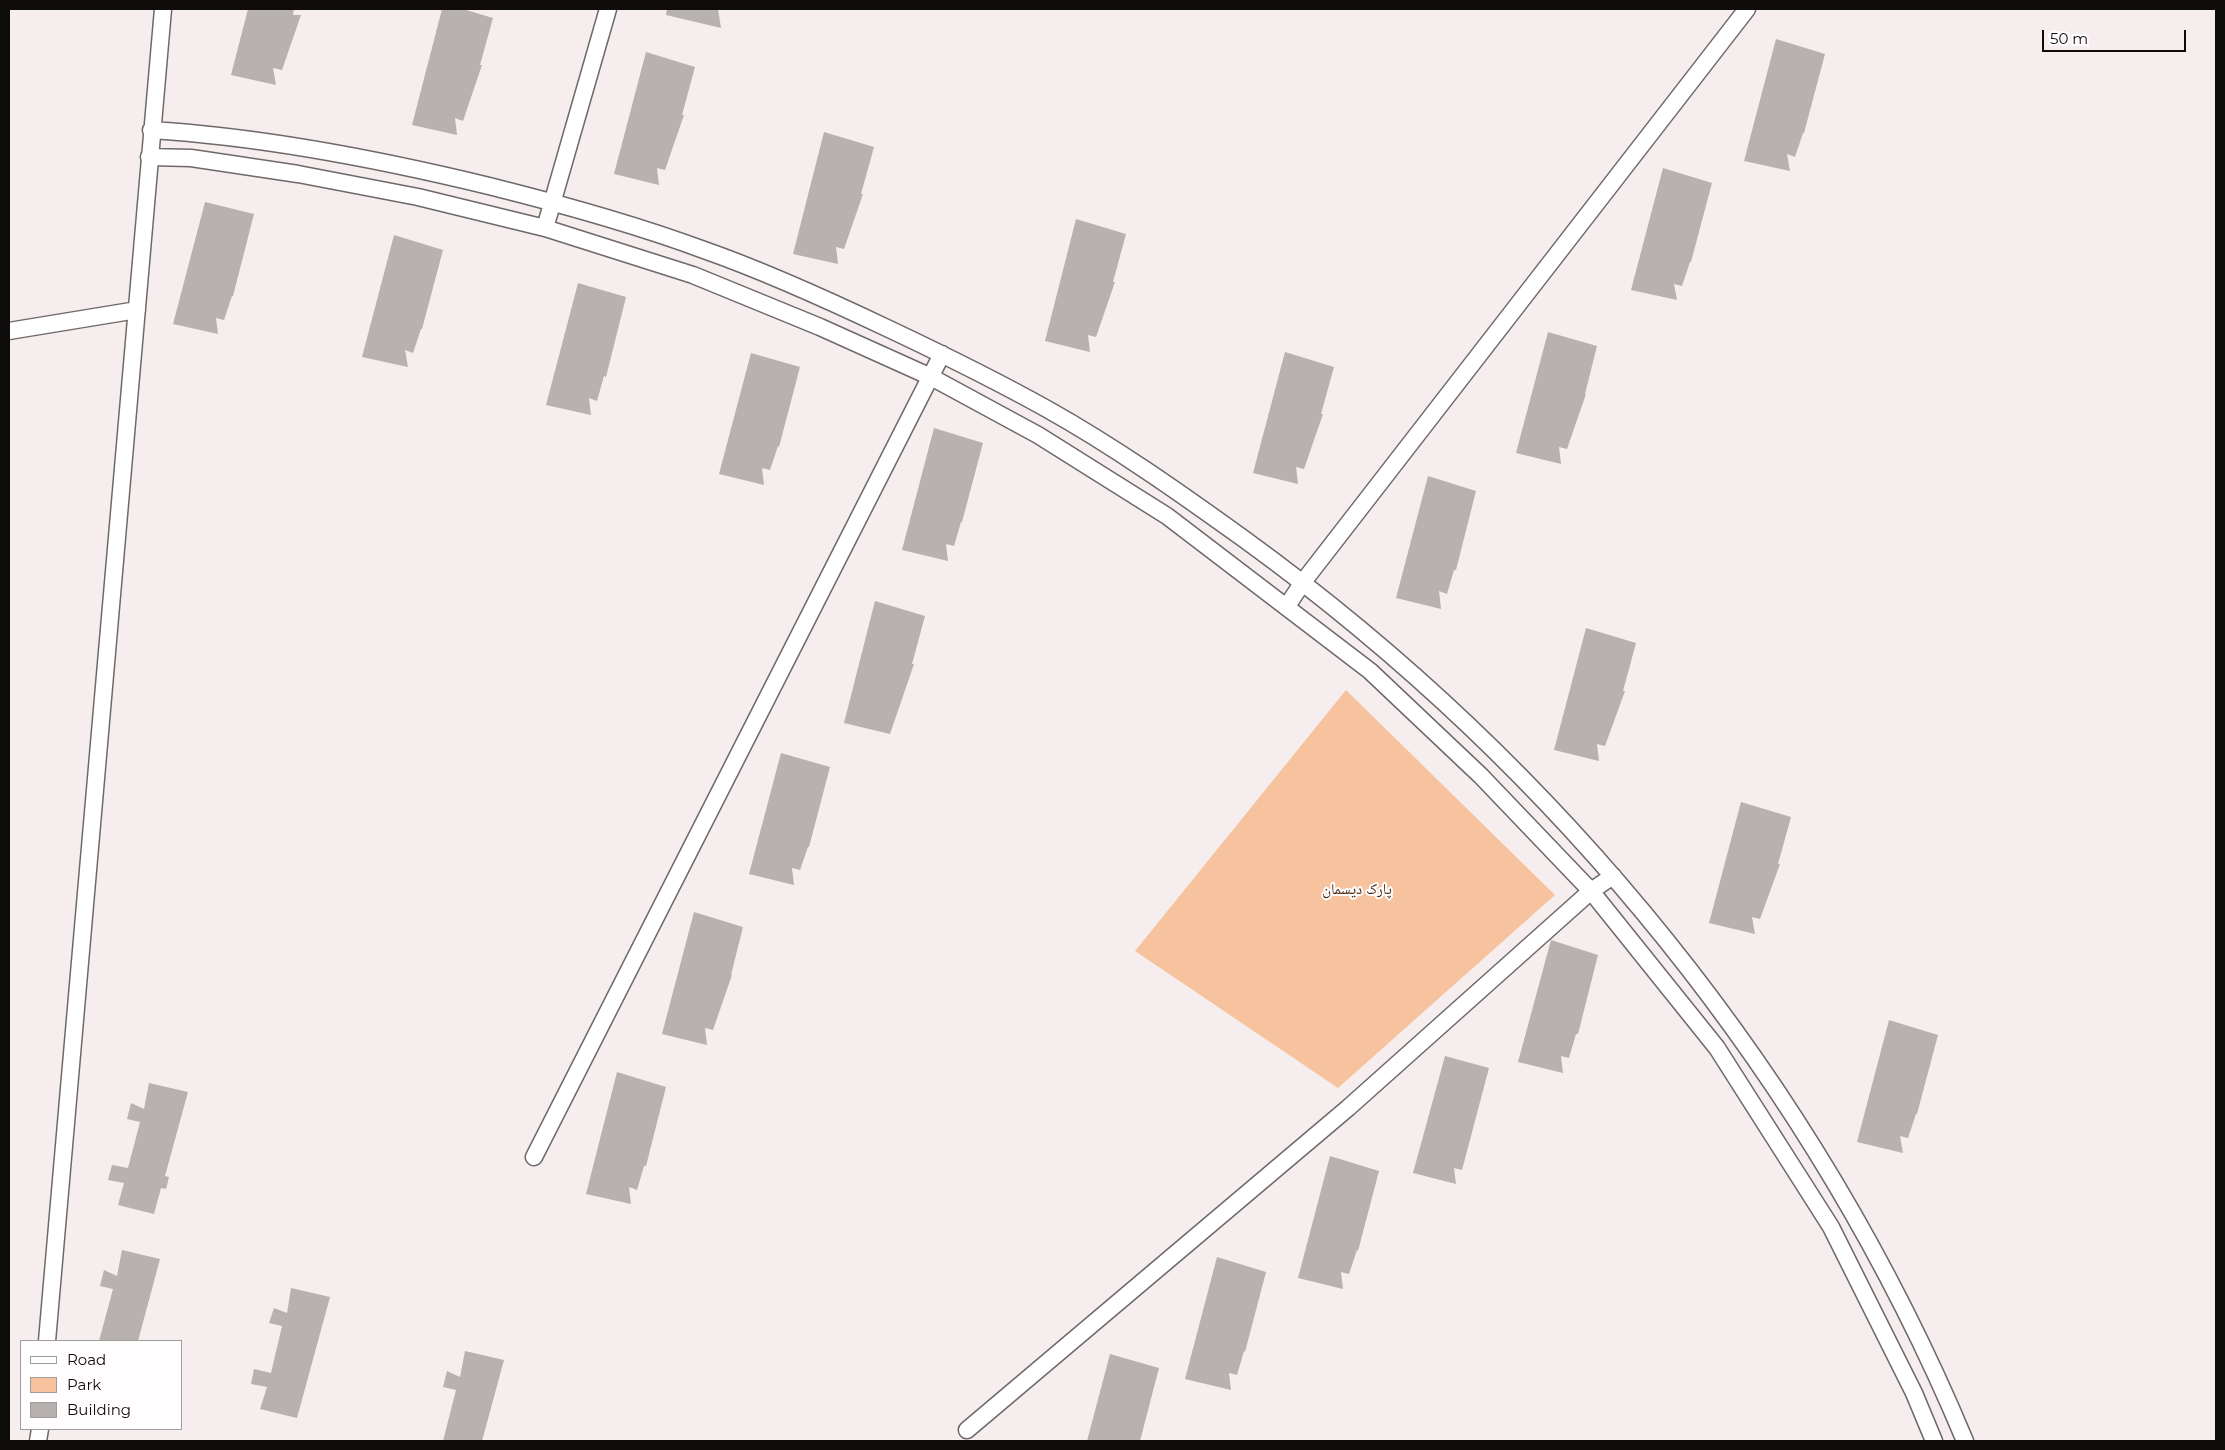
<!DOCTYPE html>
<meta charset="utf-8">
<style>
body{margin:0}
#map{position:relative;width:2225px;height:1450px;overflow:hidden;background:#f6eeee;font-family:Montserrat,sans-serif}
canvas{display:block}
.frame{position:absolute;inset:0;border:10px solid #0e0b0b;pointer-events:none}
.legend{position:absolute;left:20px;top:1340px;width:162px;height:90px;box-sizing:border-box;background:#fffdfd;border:1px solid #9f9c9c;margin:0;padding:6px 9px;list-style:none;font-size:15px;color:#0e0b0b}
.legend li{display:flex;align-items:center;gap:10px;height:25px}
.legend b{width:25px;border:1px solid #9f9c9c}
.scale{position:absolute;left:2042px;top:30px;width:144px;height:22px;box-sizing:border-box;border:2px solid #0e0b0b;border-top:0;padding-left:6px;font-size:15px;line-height:18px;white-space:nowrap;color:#0e0b0b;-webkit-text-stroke:4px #fffdfd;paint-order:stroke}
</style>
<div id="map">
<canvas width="2225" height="1450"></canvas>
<div class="frame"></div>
<ul class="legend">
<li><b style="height:6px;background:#fff"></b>Road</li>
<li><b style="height:14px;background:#f7c39f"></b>Park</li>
<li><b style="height:14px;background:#b7b1af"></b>Building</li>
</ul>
<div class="scale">50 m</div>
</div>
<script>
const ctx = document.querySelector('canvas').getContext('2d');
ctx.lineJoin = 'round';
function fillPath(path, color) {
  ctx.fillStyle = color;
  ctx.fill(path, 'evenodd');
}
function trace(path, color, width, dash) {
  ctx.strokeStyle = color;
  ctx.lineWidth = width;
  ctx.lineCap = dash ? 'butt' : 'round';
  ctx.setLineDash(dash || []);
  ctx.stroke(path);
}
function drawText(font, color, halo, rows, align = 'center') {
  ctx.font = font + ' Montserrat,"Noto Naskh Arabic",sans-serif';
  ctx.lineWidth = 4;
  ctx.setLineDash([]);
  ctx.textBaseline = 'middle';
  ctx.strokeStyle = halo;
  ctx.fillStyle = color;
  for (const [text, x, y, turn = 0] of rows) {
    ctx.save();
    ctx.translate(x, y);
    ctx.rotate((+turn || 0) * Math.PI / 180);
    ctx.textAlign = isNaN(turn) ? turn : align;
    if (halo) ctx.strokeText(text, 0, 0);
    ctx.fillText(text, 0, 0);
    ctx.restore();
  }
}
const green = new Path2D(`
 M1346,690L1555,895L1338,1088L1135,951Z`);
const building = new Path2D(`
 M248,9H294L293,15H301L282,70L273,68L276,85L231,75Z
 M442,9H463L493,18L480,65H482L463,121L455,118L457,135L412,125Z
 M667,9H718L721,28L666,15Z
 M1776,39L1825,54L1804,133H1803L1795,157L1787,154L1790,171L1744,161Z
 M646,52L695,67L682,115H684L665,170L657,168L659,185L614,174Z
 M824,132L874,147L861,194H863L844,249L836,247L838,264L793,254Z
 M1663,168L1712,183L1691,262H1690L1682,286L1674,284L1677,300L1631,290Z
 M205,202L254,214L233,296H232L224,320L216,318L218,334L173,324Z
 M1076,219L1126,234L1113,282H1115L1096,337L1088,335L1090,352L1045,341Z
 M394,235L443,250L422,329H421L413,353L405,350L408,367L362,357Z
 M578,283L626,297L606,377L604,376L597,401L589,398L591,415L546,405Z
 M1548,332L1597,346L1585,394H1586L1567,449L1559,447L1561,464L1516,453Z
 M1285,352L1334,367L1321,414H1323L1304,469L1296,467L1298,484L1253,473Z
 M751,353L800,367L779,447L778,446L770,470L762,468L764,485L719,474Z
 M934,428L983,443L962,522H961L954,546L946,544L948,561L902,550Z
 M1428,476L1476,491L1456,570H1454L1447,594L1439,591L1441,609L1396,598Z
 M875,601L925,616L912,664H914L890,734L844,723Z
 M1586,628L1636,643L1623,691H1625L1605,746L1597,744L1599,761L1554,750Z
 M781,753L830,767L809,847H808L800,870L792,868L794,885L749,874Z
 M1741,802L1791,817L1778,864H1780L1760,919L1752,917L1755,934L1709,923Z
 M694,912L743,927L731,975H732L713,1030L705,1028L707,1045L662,1034Z
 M1551,940L1598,955L1578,1034H1576L1569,1058L1561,1056L1563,1073L1518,1062Z
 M1889,1020L1938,1035L1917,1114H1916L1908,1138L1900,1136L1903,1153L1857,1142Z
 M1445,1056L1489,1068L1462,1170L1454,1168L1456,1184L1413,1173Z
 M617,1072L666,1087L646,1166H644L637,1190L629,1187L631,1204L586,1194Z
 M149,1083L188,1092L165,1176L169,1177L166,1189L161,1188L154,1214L118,1205L124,1183L108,1180L112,1165L128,1168L140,1122L127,1119L131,1103L144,1109Z
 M1330,1156L1379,1171L1358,1251L1357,1250L1349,1274L1341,1272L1343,1289L1298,1278Z
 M122,1250L160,1259L138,1341H99L113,1289L100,1286L104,1270L117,1276Z
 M1217,1257L1266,1272L1245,1352L1244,1351L1237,1375L1229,1373L1231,1390L1185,1379Z
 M291,1288L330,1297L297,1418L260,1409L267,1387L251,1384L254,1369L271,1373L282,1326L269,1323L274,1308L287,1313Z
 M465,1351L504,1360L482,1441H443L456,1390L443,1387L447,1371L460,1377Z
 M1110,1354L1159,1368L1140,1441H1087Z`);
const street = new Path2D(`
 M151,130C265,137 378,159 489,186C561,204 634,224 704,250C767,272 828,300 889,329C942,354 995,380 1047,409C1115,447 1180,493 1244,539C1560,768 1814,1080 1965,1441
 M149,157L191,158L298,174L418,197L545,228L693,275L820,327L931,377L1038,435L1167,516L1370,671L1481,776L1591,891L1717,1048L1831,1227L1914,1393L1934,1441
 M545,228L608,9
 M9,331L137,310
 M1287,606L1303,582L1747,9
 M534,1157L942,354
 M47,1341L163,9
 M967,1430L1348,1108L1591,891L1613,876
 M38,1441L40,1429`);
const parkNames = [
 ["پارک دیسمان",1357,890]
];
fillPath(green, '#f7c39f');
fillPath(building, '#b7b1af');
trace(street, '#6f6868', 19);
trace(street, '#fff', 16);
drawText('15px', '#47260d', '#fffdfd', parkNames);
</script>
